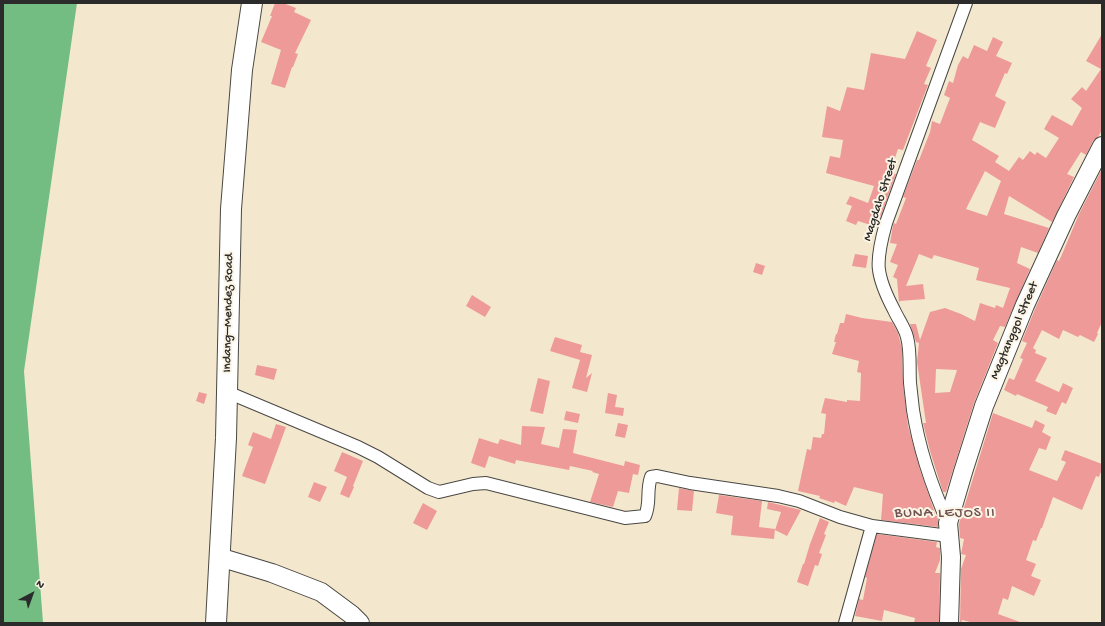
<!DOCTYPE html>
<meta charset="utf-8">
<style>
body{margin:0}
#map{position:relative;width:1105px;height:626px;overflow:hidden;background:#f3e8ce;font-family:"Gochi Hand",sans-serif}
canvas{display:block}
.frame{position:absolute;inset:0;border:4px solid #2b2b2b;pointer-events:none}
.north{position:absolute;left:12px;top:574px;width:40px;height:40px;-webkit-text-stroke:3px #fcf5e5;paint-order:stroke;rotate:41deg;font-size:11px;font-weight:700;line-height:16px;text-align:center;color:#2b2b2b}
.north::after{content:'';display:block;margin:auto;width:14px;height:18px;background:#2b2b2b;clip-path:polygon(50% 0,100% 100%,50% 72%,0 100%)}
</style>
<div id="map">
<canvas width="1105" height="626"></canvas>
<div class="frame"></div>
<div class="north">N</div>
</div>
<script>
const ctx = document.querySelector('canvas').getContext('2d');
ctx.lineJoin = 'round';
function fillPath(path, color) {
  ctx.fillStyle = color;
  ctx.fill(path, 'evenodd');
}
function trace(path, color, width, dash) {
  ctx.strokeStyle = color;
  ctx.lineWidth = width;
  ctx.lineCap = dash ? 'butt' : 'round';
  ctx.setLineDash(dash || []);
  ctx.stroke(path);
}
function drawText(font, color, halo, rows, align = 'center') {
  ctx.font = font + ' "Gochi Hand",sans-serif';
  ctx.lineWidth = 4;
  ctx.setLineDash([]);
  ctx.textBaseline = 'middle';
  ctx.strokeStyle = halo;
  ctx.fillStyle = color;
  for (const [text, x, y, turn = 0] of rows) {
    ctx.save();
    ctx.translate(x, y);
    ctx.rotate((+turn || 0) * Math.PI / 180);
    ctx.textAlign = isNaN(turn) ? turn : align;
    if (halo) ctx.strokeText(text, 0, 0);
    ctx.fillText(text, 0, 0);
    ctx.restore();
  }
}
const forest = new Path2D(`
 M3,3H77L24,371L43,623H3Z`);
const building = new Path2D(`
 M275,3H283L296,8L294,12L311,20L295,53L298,54L293,67H292L285,88L271,84L281,50L261,42L272,16H270Z
 M917,31L937,40L926,66L931,68L924,84L928,85L903,150L898,149L890,173L896,174L877,227L858,221L856,225L846,221L852,206L846,204L850,196L868,203L874,186L826,173L830,156L840,158L843,140L822,137L827,106L840,111L847,87L864,90L871,53L905,59Z
 M1102,34V130L1098,137L1093,141L1086,155L1081,152L1067,174L1074,177L1052,222L1009,196L1004,214L1049,228L1038,253L1021,247L1017,263L1030,269L1005,327L1000,326L993,340L998,343L974,403L946,492H943L930,451L923,423H926L917,362L919,343L916,342L910,324H916L920,340L930,312L945,308L961,314L975,321L980,303L995,308L996,305L1003,308L1010,288L976,280L979,268L934,255L932,259L919,254L906,286L923,284L925,299L900,301L899,303L897,279L893,277L898,265L890,262L897,244L890,243L893,225L894,223L896,224L906,198L903,197L917,160H919L930,132L932,121L940,124L950,98L944,95L949,81L953,83L958,65L963,56L968,59L974,45L987,51L993,37L1003,42L996,56L1012,63L1007,74L1005,73L995,96L1006,102L995,128L980,122L972,140L999,156L995,162L1009,171L1019,157L1023,160L1030,151L1035,155L1037,152L1046,158L1059,138L1044,129L1052,115L1072,126L1082,108L1071,99L1082,87L1086,91L1101,69L1086,61ZM985,171L1001,181L987,216L966,209ZM936,369L957,370L950,392L935,393Z
 M1102,169V322L1097,333L1098,334L1094,342L1080,335L1078,337L1063,330L1059,339L1042,330L1033,348L1036,350L1035,353L1047,358L1035,381L1059,392L1063,383L1073,388L1066,404L1062,402L1056,415L1046,411L1048,407L1017,394L1016,396L1004,390L1009,378L1014,380L1023,359L1020,358L1027,343L1022,341L1035,309L1057,260L1059,261L1063,252L1079,214Z
 M855,254L868,256L866,268L852,266Z
 M756,263L765,266L762,275L753,272Z
 M472,295L491,307L485,317L466,306Z
 M846,314L862,318L892,322L898,333L902,349L903,384L908,426L920,470L934,510L935,516H937L938,519V527L881,520L883,494L854,487L846,506L835,501L834,503L819,498L820,496L798,491L807,449L811,450L813,437L821,438L822,434H824L826,414L821,413L825,398L847,402V400L860,401L861,373L857,372L859,361L832,354L836,342H834L836,334H837L840,323H844Z
 M555,337L582,345L580,352L592,355L586,378L592,373L587,392L572,388L580,360L550,351Z
 M257,365L277,369L274,380L255,375Z
 M538,378L550,381L543,414L530,411Z
 M199,392L207,394L204,404L196,401Z
 M608,393L617,395L615,407L624,408L623,416L605,413Z
 M566,411L580,414L578,423L564,420Z
 M993,413L1032,428L1035,420L1045,425L1042,432L1051,437L1046,450L1039,448L1029,470L1057,481L1066,462L1061,460L1065,450L1102,464V469L1099,477L1096,476L1082,510L1053,497L1042,528H1041L1036,541L1033,540L1026,560L1036,564L1031,576L1041,580L1034,596L1012,586L1008,600L1003,598L998,614L1020,622V623H974L962,620L961,623H960L961,569L966,555L961,554L964,539L960,538L959,524Z
 M618,423L628,425L625,438L615,436Z
 M276,424L286,427L265,484L242,476L253,447L248,445L253,432L271,439Z
 M522,426L545,427L541,444L559,448L563,429L577,430L573,453L624,466L625,461L640,465L638,475L633,474L629,493L618,491L613,507L590,502L599,474L592,472L593,471L570,466L569,470L516,460L515,464L489,456L485,468L471,463L479,438L498,444L500,439L521,445Z
 M342,452L363,461L353,486L354,487L349,498L340,494L347,477L334,471Z
 M314,482L327,487L320,502L308,497Z
 M679,488L694,491L692,511L677,510Z
 M719,495L762,501L759,527L775,529L774,539L731,535L733,516L716,513Z
 M768,502L801,510L787,536L775,530L781,512L767,509Z
 M423,503L437,511L427,530L413,523Z
 M820,518L829,522L824,534L826,535L819,553L822,554L818,566L815,565L808,586L797,582L803,564H804L810,544Z
 M877,534L937,542L936,547L940,548V560L935,573H940V576L939,623H914L915,618L884,610L882,621L855,616L859,599L863,600L867,578L865,577Z`);
const street = new Path2D(`
 M227,392L358,447L378,457L428,488L439,492L473,484L486,483L625,518L645,516C651,503 646,491 651,477L657,476L690,483L778,496L799,501L840,517L872,526L949,536
 M948,523C932,487 919,449 913,410C912,401 911,392 910,383C909,368 911,352 907,337C905,328 898,319 894,310C875,274 875,262 886,223L966,3
 M845,623L872,526`);
const secondary = new Path2D(`
 M219,557L272,573L321,592L352,615L360,623
 M949,623L951,557L948,523L963,472L984,406L1025,305L1066,216L1102,146`);
const primary = new Path2D(`
 M216,623L226,438L231,209L242,70L252,3`);
const streetNames = [
 ["Magdalo Street",881,200,-72],
 ["Indang–Mendez Road",229,313,-89],
 ["Magtanggol Street",1015,331,-67]
];
const quarterNames = [
 ["BUNA LEJOS II",945,514]
];
fillPath(forest, '#73bc82');
fillPath(building, '#ee9a98');
trace(street, '#494743', 14);
trace(secondary, '#494743', 20);
trace(primary, '#494743', 22);
trace(street, '#fff', 12);
trace(secondary, '#fff', 18);
trace(primary, '#fff', 20);
drawText('13px', '#2b2b2b', '#fcf5e5', streetNames);
ctx.letterSpacing = '1px';
drawText('15px', '#6f5251', '#fcf5e5', quarterNames);
ctx.letterSpacing = '0px';
</script>
